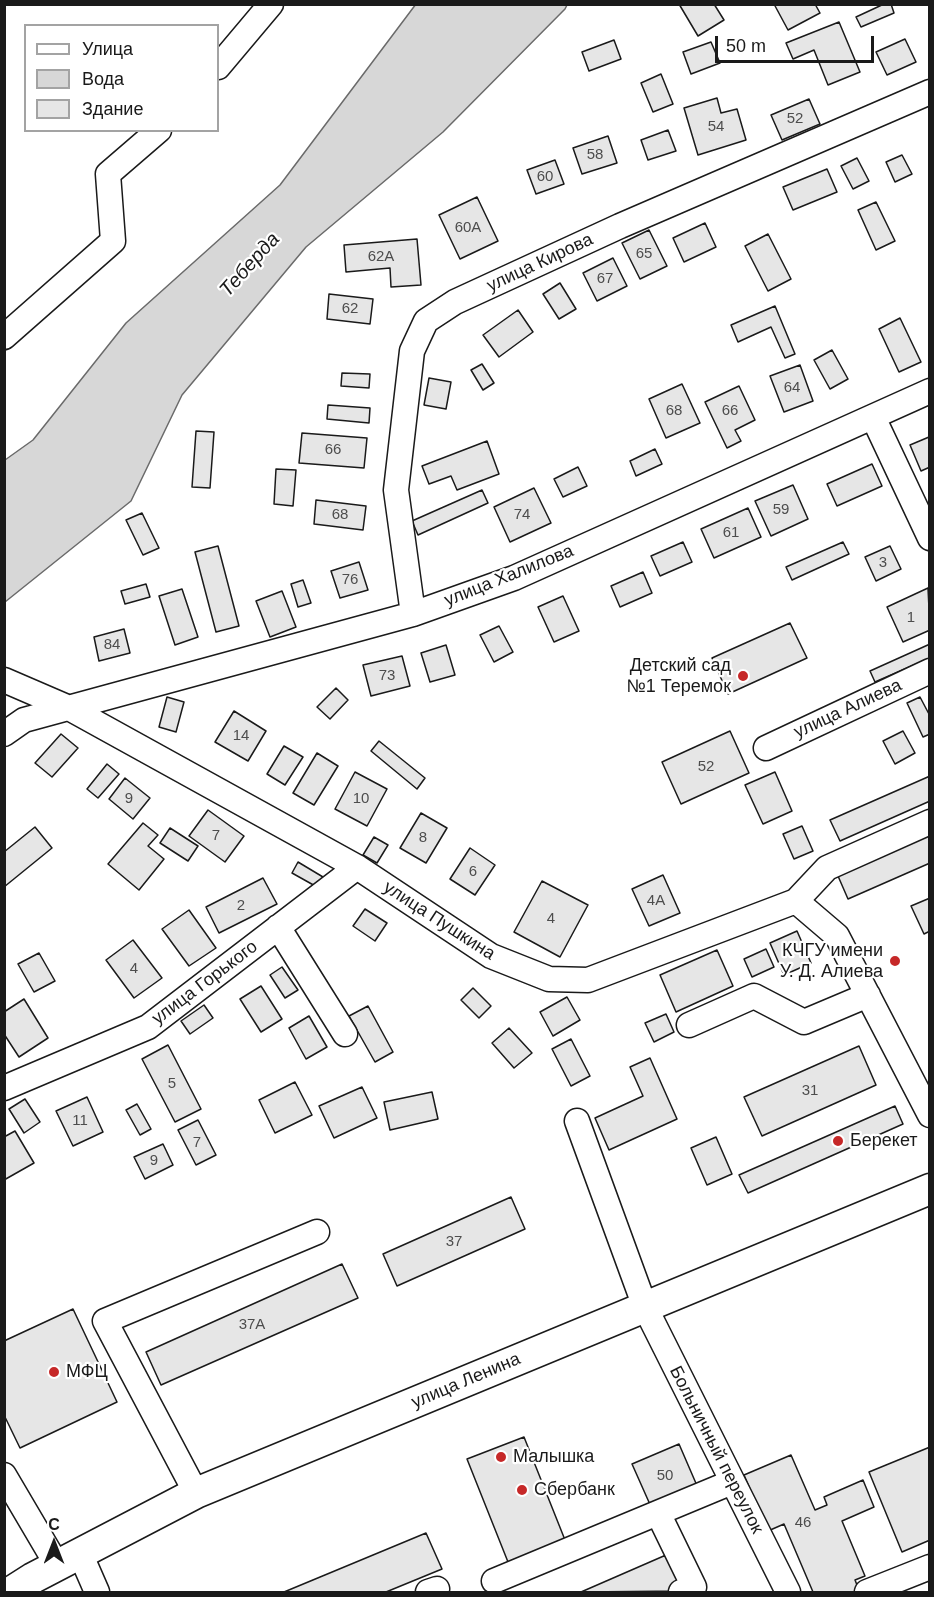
<!DOCTYPE html>
<meta charset="utf-8">
<style>
body{margin:0}
#map{position:relative;width:934px;height:1597px;overflow:hidden;background:#fff;font-family:Arial,sans-serif}
canvas{display:block}
.frame{position:absolute;inset:0;border:6px solid #1a1a1a;pointer-events:none}
.legend{position:absolute;left:24px;top:24px;width:195px;height:108px;box-sizing:border-box;background:#fff;border:2px solid #a3a3a3;margin:0;padding:8px 10px;list-style:none;font-size:18px;color:#1a1a1a}
.legend li{display:flex;align-items:center;gap:12px;height:30px}
.legend b{width:30px;border:2px solid #a3a3a3}
.north{position:absolute;left:24px;top:1513px;width:60px;height:60px;-webkit-text-stroke:4px #fff;paint-order:stroke;rotate:0deg;font-size:16px;font-weight:700;line-height:24px;text-align:center;color:#1a1a1a}
.north::after{content:'';display:block;margin:auto;width:21px;height:27px;background:#1a1a1a;clip-path:polygon(50% 0,100% 100%,50% 72%,0 100%)}
.scale{position:absolute;left:715px;top:36px;width:159px;height:27px;box-sizing:border-box;border:3px solid #1a1a1a;border-top:0;padding-left:8px;font-size:18px;line-height:21px;white-space:nowrap;color:#1a1a1a;-webkit-text-stroke:4px #fff;paint-order:stroke}
</style>
<div id="map">
<canvas width="934" height="1597"></canvas>
<div class="frame"></div>
<ul class="legend">
<li><b style="height:8px;background:#fff"></b>Улица</li>
<li><b style="height:16px;background:#d7d7d7"></b>Вода</li>
<li><b style="height:16px;background:#e6e6e6"></b>Здание</li>
</ul>
<div class="north">С</div>
<div class="scale">50 m</div>
</div>
<script>
const ctx = document.querySelector('canvas').getContext('2d');
ctx.lineJoin = 'round';
function fillPath(path, color) {
  ctx.fillStyle = color;
  ctx.fill(path, 'evenodd');
}
function trace(path, color, width, dash) {
  ctx.strokeStyle = color;
  ctx.lineWidth = width;
  ctx.lineCap = dash ? 'butt' : 'round';
  ctx.setLineDash(dash || []);
  ctx.stroke(path);
}
function drawText(font, color, halo, rows, align = 'center') {
  ctx.font = font + ' Arial,sans-serif';
  ctx.lineWidth = 4.5;
  ctx.setLineDash([]);
  ctx.textBaseline = 'middle';
  ctx.strokeStyle = halo;
  ctx.fillStyle = color;
  for (const [text, x, y, turn = 0] of rows) {
    ctx.save();
    ctx.translate(x, y);
    ctx.rotate((+turn || 0) * Math.PI / 180);
    ctx.textAlign = isNaN(turn) ? turn : align;
    if (halo) ctx.strokeText(text, 0, 0);
    ctx.fillText(text, 0, 0);
    ctx.restore();
  }
}
const water = new Path2D(`
 M416,4L567,5L565,9L443,132L306,247L182,395L131,501L5,602V460L33,440L126,323L280,185Z`);
const building = new Path2D(`
 M679,4H714L724,20L698,36Z
 M774,4H815L820,13L788,30Z
 M884,4H891L894,13L861,27L856,17Z
 M839,22L860,72L828,85L814,50L793,59L786,43Z
 M905,39L916,62L887,75L876,52Z
 M614,40L621,59L589,71L582,52Z
 M711,42L720,63L691,74L683,52Z
 M661,74L673,104L653,112L641,83Z
 M717,98L721,113L737,109L746,140L698,155L684,108Z
 M809,99L820,124L782,140L771,115Z
 M668,130L676,151L648,160L641,140Z
 M608,136L617,163L582,174L573,148Z
 M902,155L912,174L895,182L886,162Z
 M857,158L869,181L853,189L841,166Z
 M555,160L564,184L536,194L527,170Z
 M827,169L837,192L793,210L783,187Z
 M477,197L498,241L460,259L439,215Z
 M876,202L895,241L876,250L858,210Z
 M705,223L716,247L684,262L673,238Z
 M649,230L667,266L640,279L622,243Z
 M768,234L791,279L768,291L745,246Z
 M417,239L421,285L391,287L390,268L346,272L344,245Z
 M613,258L627,286L597,301L583,273Z
 M560,283L576,309L559,319L543,294Z
 M329,294L373,299L370,324L327,319Z
 M775,306L795,354L785,358L771,327L738,342L731,325Z
 M518,310L533,332L499,357L483,335Z
 M900,318L921,362L899,372L879,329Z
 M832,350L848,379L830,389L814,360Z
 M482,364L494,383L483,390L471,370Z
 M800,365L813,401L784,412L770,376Z
 M342,373L370,374L369,388L341,386Z
 M429,378L451,382L446,409L424,405Z
 M682,384L700,423L666,438L649,399Z
 M739,386L755,420L735,430L741,441L727,448L705,402Z
 M328,405L370,408L369,423L327,419Z
 M196,431L214,432L210,488L192,487Z
 M302,433L367,438L364,468L299,463Z
 M929,437L930,467L921,471L910,445Z
 M487,441L499,474L457,490L451,476L429,484L422,466Z
 M655,449L662,464L636,476L630,461Z
 M872,464L882,486L837,506L827,484Z
 M578,467L587,486L563,497L554,479Z
 M276,469L296,470L293,506L274,504Z
 M793,485L808,519L771,536L755,501Z
 M534,488L551,523L510,542L494,507Z
 M482,490L488,503L418,535L412,521Z
 M316,500L366,506L363,530L314,524Z
 M748,508L761,537L714,558L701,529Z
 M142,513L159,548L143,555L126,520Z
 M683,542L692,562L660,576L651,556Z
 M843,542L849,554L792,580L786,567Z
 M218,546L239,626L216,632L195,552Z
 M890,546L901,569L876,581L865,557Z
 M359,562L368,590L340,598L331,571Z
 M643,572L652,593L620,607L611,586Z
 M303,580L311,603L298,607L291,584Z
 M146,584L150,597L125,604L121,591Z
 M928,588L930,630L903,642L887,607Z
 M182,589L198,637L175,645L159,596Z
 M282,591L296,627L270,637L256,601Z
 M563,596L579,631L554,642L538,607Z
 M790,623L807,658L728,694L712,658Z
 M499,626L513,652L494,662L480,635Z
 M124,629L130,653L99,661L94,637Z
 M930,644V658L875,682L870,671Z
 M446,645L455,675L430,682L421,653Z
 M402,656L410,686L371,696L363,665Z
 M336,688L348,700L330,719L317,707Z
 M167,697L184,702L176,732L159,727Z
 M920,697L930,716V734L923,737L907,703Z
 M234,711L266,731L248,761L215,742Z
 M730,731L749,773L681,804L662,762Z
 M903,731L915,753L895,764L883,741Z
 M61,734L78,748L52,777L35,763Z
 M379,741L425,778L417,789L371,751Z
 M284,746L303,757L285,785L267,774Z
 M317,753L338,766L314,805L293,793Z
 M107,764L119,774L98,798L87,789Z
 M355,772L387,789L367,826L335,809Z
 M775,772L792,811L763,824L745,785Z
 M930,776V801L840,841L830,820Z
 M125,778L150,798L133,819L109,799Z
 M208,810L244,836L225,862L189,836Z
 M421,813L447,828L426,863L400,848Z
 M143,823L158,835L148,846L164,859L139,890L108,864Z
 M802,826L813,851L794,859L783,834Z
 M35,827L52,848L4,887V852Z
 M170,828L198,846L188,861L160,843Z
 M930,835V863L848,899L838,876Z
 M374,837L388,845L377,863L363,855Z
 M470,848L495,865L475,895L450,879Z
 M298,862L323,877L317,887L292,873Z
 M663,875L680,913L649,926L632,889Z
 M263,878L277,904L219,933L206,907Z
 M542,881L588,905L560,957L514,932Z
 M930,898V931L924,934L911,906Z
 M365,909L387,923L375,941L353,926Z
 M189,910L216,948L189,966L162,929Z
 M797,931L811,963L784,975L770,943Z
 M133,940L162,978L134,998L106,960Z
 M766,949L774,967L752,977L744,959Z
 M717,950L733,986L676,1012L660,975Z
 M39,953L55,981L34,992L18,964Z
 M282,967L298,990L285,998L270,975Z
 M261,986L282,1019L261,1032L240,999Z
 M473,988L491,1006L479,1018L461,1000Z
 M567,997L580,1020L553,1036L540,1012Z
 M24,999L48,1038L19,1057L4,1034V1012Z
 M204,1005L213,1018L190,1034L181,1021Z
 M368,1006L393,1052L375,1062L349,1016Z
 M666,1014L674,1032L654,1042L645,1023Z
 M309,1016L327,1047L306,1059L289,1028Z
 M509,1028L532,1053L514,1068L492,1043Z
 M571,1039L590,1076L571,1086L552,1049Z
 M168,1045L201,1109L175,1122L142,1059Z
 M859,1046L876,1085L762,1136L744,1097Z
 M650,1058L677,1119L609,1150L595,1118L643,1096L630,1067Z
 M295,1082L312,1115L275,1133L259,1100Z
 M362,1087L377,1118L334,1138L319,1106Z
 M432,1092L438,1119L390,1130L384,1102Z
 M87,1097L103,1132L73,1146L56,1111Z
 M25,1099L40,1122L24,1133L9,1109Z
 M137,1104L151,1129L140,1135L126,1110Z
 M895,1106L903,1124L748,1193L739,1175Z
 M198,1120L216,1155L196,1165L178,1130Z
 M15,1131L34,1163L4,1180V1137Z
 M716,1137L732,1174L707,1185L691,1148Z
 M163,1144L173,1165L145,1179L134,1157Z
 M511,1197L525,1229L397,1286L383,1254Z
 M342,1264L358,1298L161,1385L146,1352Z
 M73,1309L117,1402L20,1448L4,1415V1341Z
 M524,1437L565,1540L508,1562L467,1459Z
 M679,1444L698,1488L652,1509L632,1464Z
 M930,1447V1540L902,1552L869,1472Z
 M791,1455L815,1510L827,1505L824,1497L863,1480L874,1507L842,1521L865,1576L855,1580L859,1590L853,1592H813L784,1524L768,1531L744,1475Z
 M426,1533L442,1569L386,1592H284Z
 M666,1555L682,1591L581,1592Z`);
const minor = new Path2D(`
 M218,67L271,4
 M4,337L113,241L108,174L159,130
 M873,417L930,538
 M413,614L396,490L412,351L426,321L455,302L620,226L930,92
 M4,680L69,708L357,867L491,956L549,979L588,980L796,901L837,936L930,1115
 M4,734L24,720L413,614L514,578L930,391
 M766,748L930,671
 M796,901L827,868L930,822
 M278,927L345,1034
 M689,1025L754,996L804,1022L868,995
 M4,1088L148,1027L357,867
 M577,1121L645,1307L788,1592
 M4,1475L57,1565
 M196,1493L105,1321L317,1232
 M658,1513L694,1587L681,1592
 M80,1553L97,1592
 M494,1581L732,1482
 M428,1592L437,1589
 M867,1592L930,1567`);
const major = new Path2D(`
 M11,1592L33,1578L196,1493L930,1189`);
const markers = [
 [743,676,6,"#c62828"],
 [895,961,6,"#c62828"],
 [838,1141,6,"#c62828"],
 [54,1372,6,"#c62828"],
 [501,1457,6,"#c62828"],
 [522,1490,6,"#c62828"]
];
const numberNames = [
 ["52",795,119],
 ["54",716,127],
 ["58",595,155],
 ["60",545,177],
 ["60А",468,228],
 ["65",644,254],
 ["62А",381,257],
 ["67",605,279],
 ["62",350,309],
 ["64",792,388],
 ["68",674,411],
 ["66",730,411],
 ["66",333,450],
 ["59",781,510],
 ["68",340,515],
 ["74",522,515],
 ["61",731,533],
 ["3",883,563],
 ["76",350,580],
 ["1",911,618],
 ["84",112,645],
 ["73",387,676],
 ["14",241,736],
 ["52",706,767],
 ["9",129,799],
 ["10",361,799],
 ["7",216,836],
 ["8",423,838],
 ["6",473,872],
 ["4А",656,901],
 ["2",241,906],
 ["4",551,919],
 ["4",134,969],
 ["5",172,1084],
 ["31",810,1091],
 ["11",80,1121],
 ["7",197,1143],
 ["9",154,1161],
 ["37",454,1242],
 ["37А",252,1325],
 ["50",665,1476],
 ["46",803,1523]
];
const streetNames = [
 ["улица Кирова",540,263,-25],
 ["улица Халилова",509,576,-22],
 ["улица Алиева",848,709,-25],
 ["улица Пушкина",439,921,33],
 ["улица Горького",205,983,-37],
 ["улица Ленина",466,1381,-23],
 ["Больничный переулок",716,1450,63]
];
const poiNames = [
 ["Детский сад",731,666,"right"],
 ["№1 Теремок",731,687,"right"],
 ["КЧГУ имени",883,951,"right"],
 ["У. Д. Алиева",883,972,"right"],
 ["Берекет",850,1141],
 ["МФЦ",66,1372],
 ["Малышка",513,1457],
 ["Сбербанк",534,1490]
];
const waterNames = [
 ["Теберда",250,265,-48]
];
fillPath(water, '#d7d7d7');
trace(water, '#6a6a6a', 1.5);
fillPath(building, '#e6e6e6');
trace(building, '#1a1a1a', 1.5);
trace(minor, '#1a1a1a', 27);
trace(major, '#1a1a1a', 33);
trace(minor, '#fff', 24);
trace(major, '#fff', 30);
for (const [x, y, r, color] of markers) {
  const dot = new Path2D();
  dot.arc(x, y, r, 0, 2 * Math.PI);
  ctx.fillStyle = color;
  ctx.fill(dot);
  trace(dot, '#fff', 2);
}
drawText('15px', '#4d4d4d', null, numberNames);
drawText('18px', '#1a1a1a', '#fff', streetNames);
drawText('18px', '#1a1a1a', '#fff', poiNames, 'left');
drawText('italic 20px', '#1a1a1a', '#fff', waterNames);
</script>
